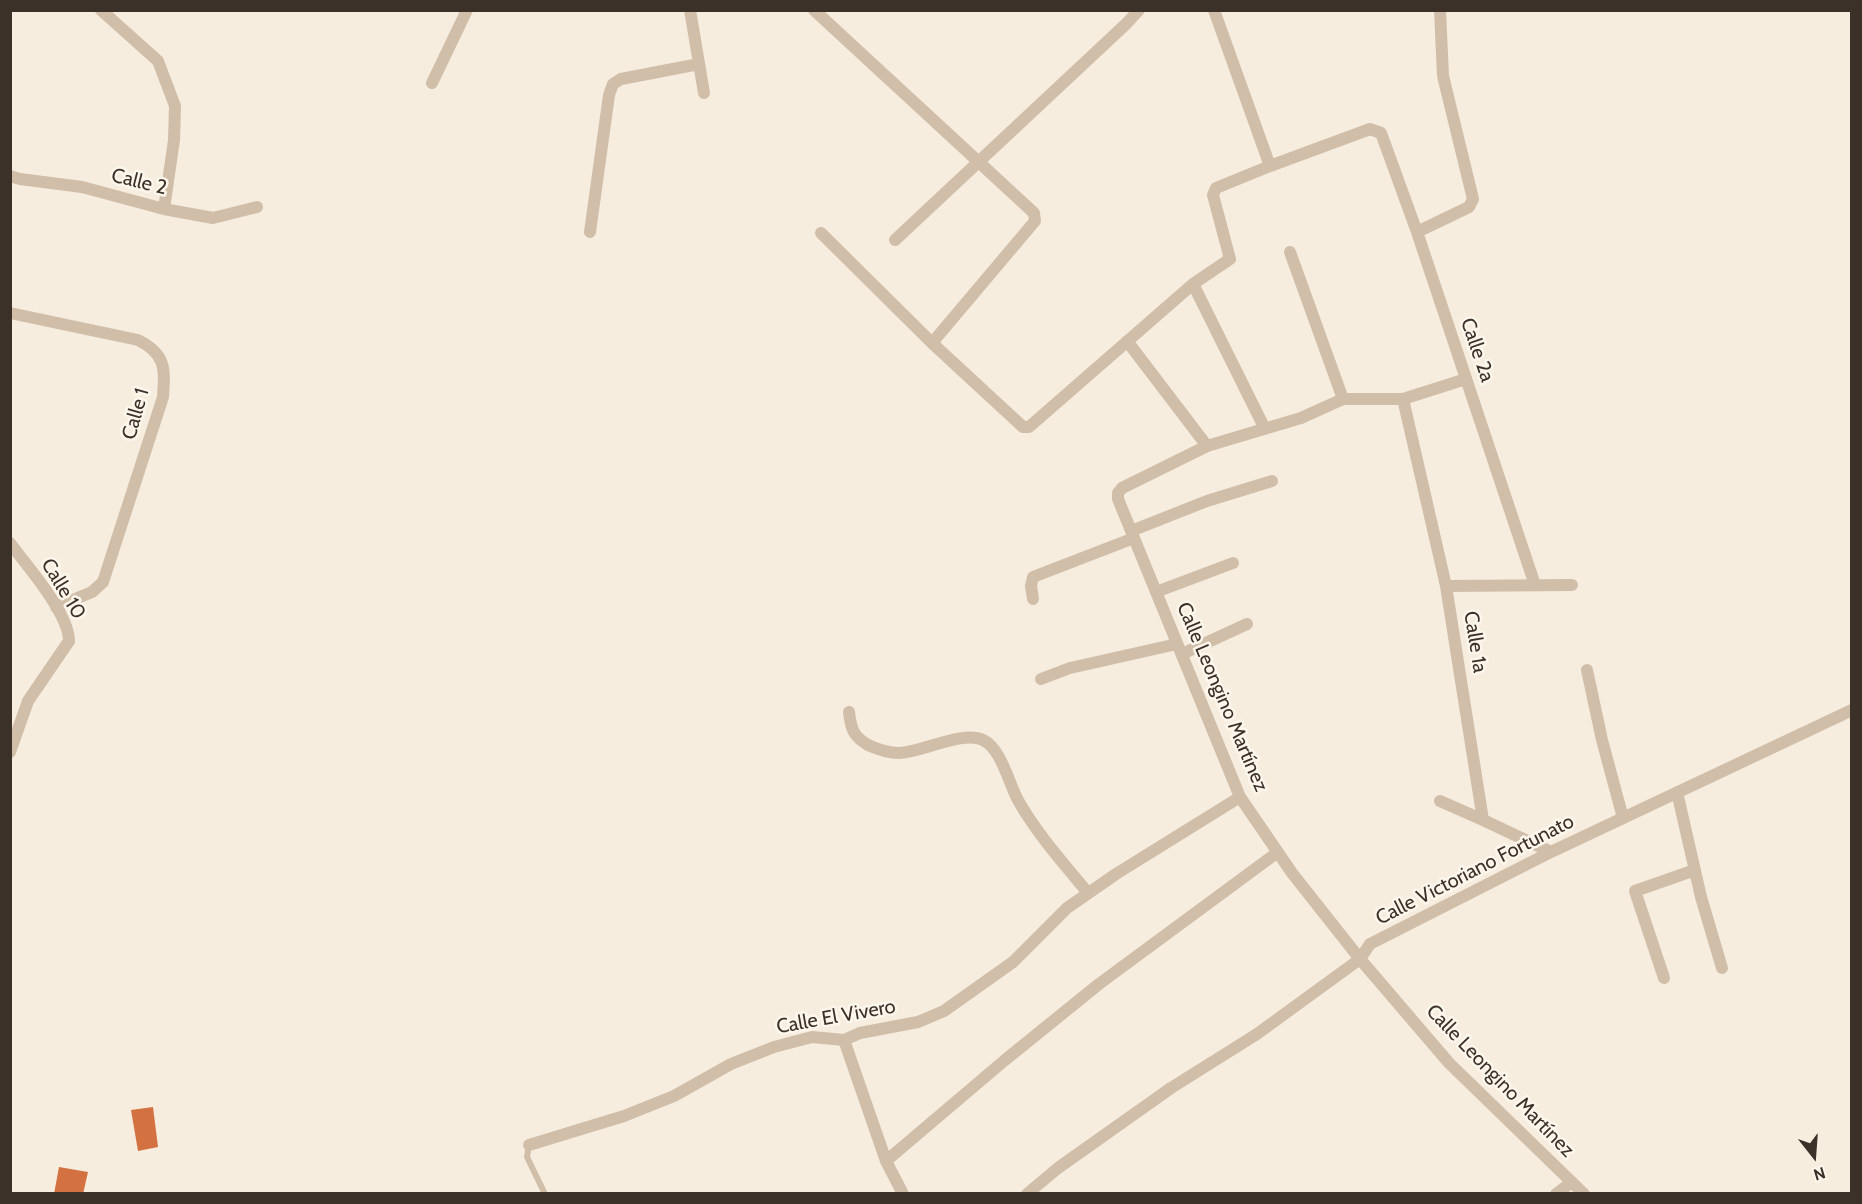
<!DOCTYPE html>
<meta charset="utf-8">
<style>
body{margin:0}
#map{position:relative;width:1862px;height:1204px;overflow:hidden;background:#f6eddf;font-family:Cabin,sans-serif}
canvas{display:block}
.frame{position:absolute;inset:0;border:12px solid #3c3129;pointer-events:none}
.north{position:absolute;left:1784px;top:1126px;width:60px;height:60px;-webkit-text-stroke:4px #fcf6ec;paint-order:stroke;rotate:163deg;font-size:16px;font-weight:700;line-height:24px;text-align:center;color:#3c3129}
.north::after{content:'';display:block;margin:auto;width:21px;height:27px;background:#3c3129;clip-path:polygon(50% 0,100% 100%,50% 72%,0 100%)}
</style>
<div id="map">
<canvas width="1862" height="1204"></canvas>
<div class="frame"></div>
<div class="north">N</div>
</div>
<script>
const ctx = document.querySelector('canvas').getContext('2d');
ctx.lineJoin = 'round';
function fillPath(path, color) {
  ctx.fillStyle = color;
  ctx.fill(path, 'evenodd');
}
function trace(path, color, width, dash) {
  ctx.strokeStyle = color;
  ctx.lineWidth = width;
  ctx.lineCap = dash ? 'butt' : 'round';
  ctx.setLineDash(dash || []);
  ctx.stroke(path);
}
function drawText(font, color, halo, rows, align = 'center') {
  ctx.font = font + ' Cabin,sans-serif';
  ctx.lineWidth = 5;
  ctx.setLineDash([]);
  ctx.textBaseline = 'middle';
  ctx.strokeStyle = halo;
  ctx.fillStyle = color;
  for (const [text, x, y, turn = 0] of rows) {
    ctx.save();
    ctx.translate(x, y);
    ctx.rotate((+turn || 0) * Math.PI / 180);
    ctx.textAlign = isNaN(turn) ? turn : align;
    if (halo) ctx.strokeText(text, 0, 0);
    ctx.fillText(text, 0, 0);
    ctx.restore();
  }
}
const building = new Path2D(`
 M153,1107L158,1147L138,1151L131,1110Z
 M59,1167L88,1172L83,1194H54Z`);
const lane = new Path2D(`
 M529,1145L527,1157L545,1194`);
const street = new Path2D(`
 M101,10L158,61L175,106L174,140L164,209
 M690,10L704,93
 M814,10L1034,213L1035,221L932,343
 M1214,10L1270,166
 M432,83L467,10
 M10,176L20,179L82,187L164,209L213,218L257,207
 M590,232L609,95L613,84L621,79L699,64
 M1417,232L1469,207L1473,199L1443,76L1440,10
 M821,233L932,343L1023,427H1029L1193,284L1230,259L1213,195L1216,188L1270,166L1370,129L1381,133L1417,232L1535,585
 M895,240L1126,24L1139,10
 M1290,252L1343,399
 M1193,284L1265,429
 M10,313L138,340C166,354 165,368 163,397L103,582L92,592L56,607
 M1127,341L1207,446
 M1466,379L1403,399H1343L1301,418L1207,446L1122,488L1118,493V499L1240,797L1292,873L1360,959L1449,1063L1584,1194
 M1403,399L1446,586L1483,820L1551,852
 M1131,531L1207,501L1272,481
 M10,543C27,566 69,613 69,641L28,701L10,752
 M1446,586L1572,585
 M1156,592L1233,563
 M1033,599L1031,586L1033,577L1134,538
 M1182,654L1247,624
 M1587,670L1602,740L1623,818
 M1041,679L1070,668L1177,644
 M849,712C851,729 853,736 868,745C877,749 888,753 899,753C922,752 964,730 983,740C1002,749 1009,785 1019,802C1038,835 1064,864 1088,893
 M1677,792L1701,897L1722,968
 M1440,801L1483,820
 M1664,978L1635,891L1695,870
 M844,1040L886,1161L903,1194
 M529,1145L624,1116L674,1096L731,1064L774,1047L812,1037L844,1040L860,1033L918,1022L944,1011L1013,962L1067,908L1116,874L1240,797
 M886,1161L1005,1060L1099,984L1278,852
 M1027,1194L1058,1168L1171,1088L1257,1034L1360,959L1370,944L1551,852L1852,710
 M1556,1194L1572,1182`);
const streetNames = [
 ["Calle 2",139,182,14],
 ["Calle 2a",1477,350,71],
 ["Calle 1",136,414,-74],
 ["Calle 10",63,589,59],
 ["Calle 1a",1475,642,81],
 ["Calle Leongino Martínez",1222,697,67],
 ["Calle Victoriano Fortunato",1475,870,-27],
 ["Calle El Vivero",836,1017,-10],
 ["Calle Leongino Martínez",1500,1081,46]
];
fillPath(building, '#d37140');
trace(lane, '#d0bea9', 6);
trace(street, '#d0bea9', 12);
drawText('20px', '#3c3129', '#fcf6ec', streetNames);
</script>
